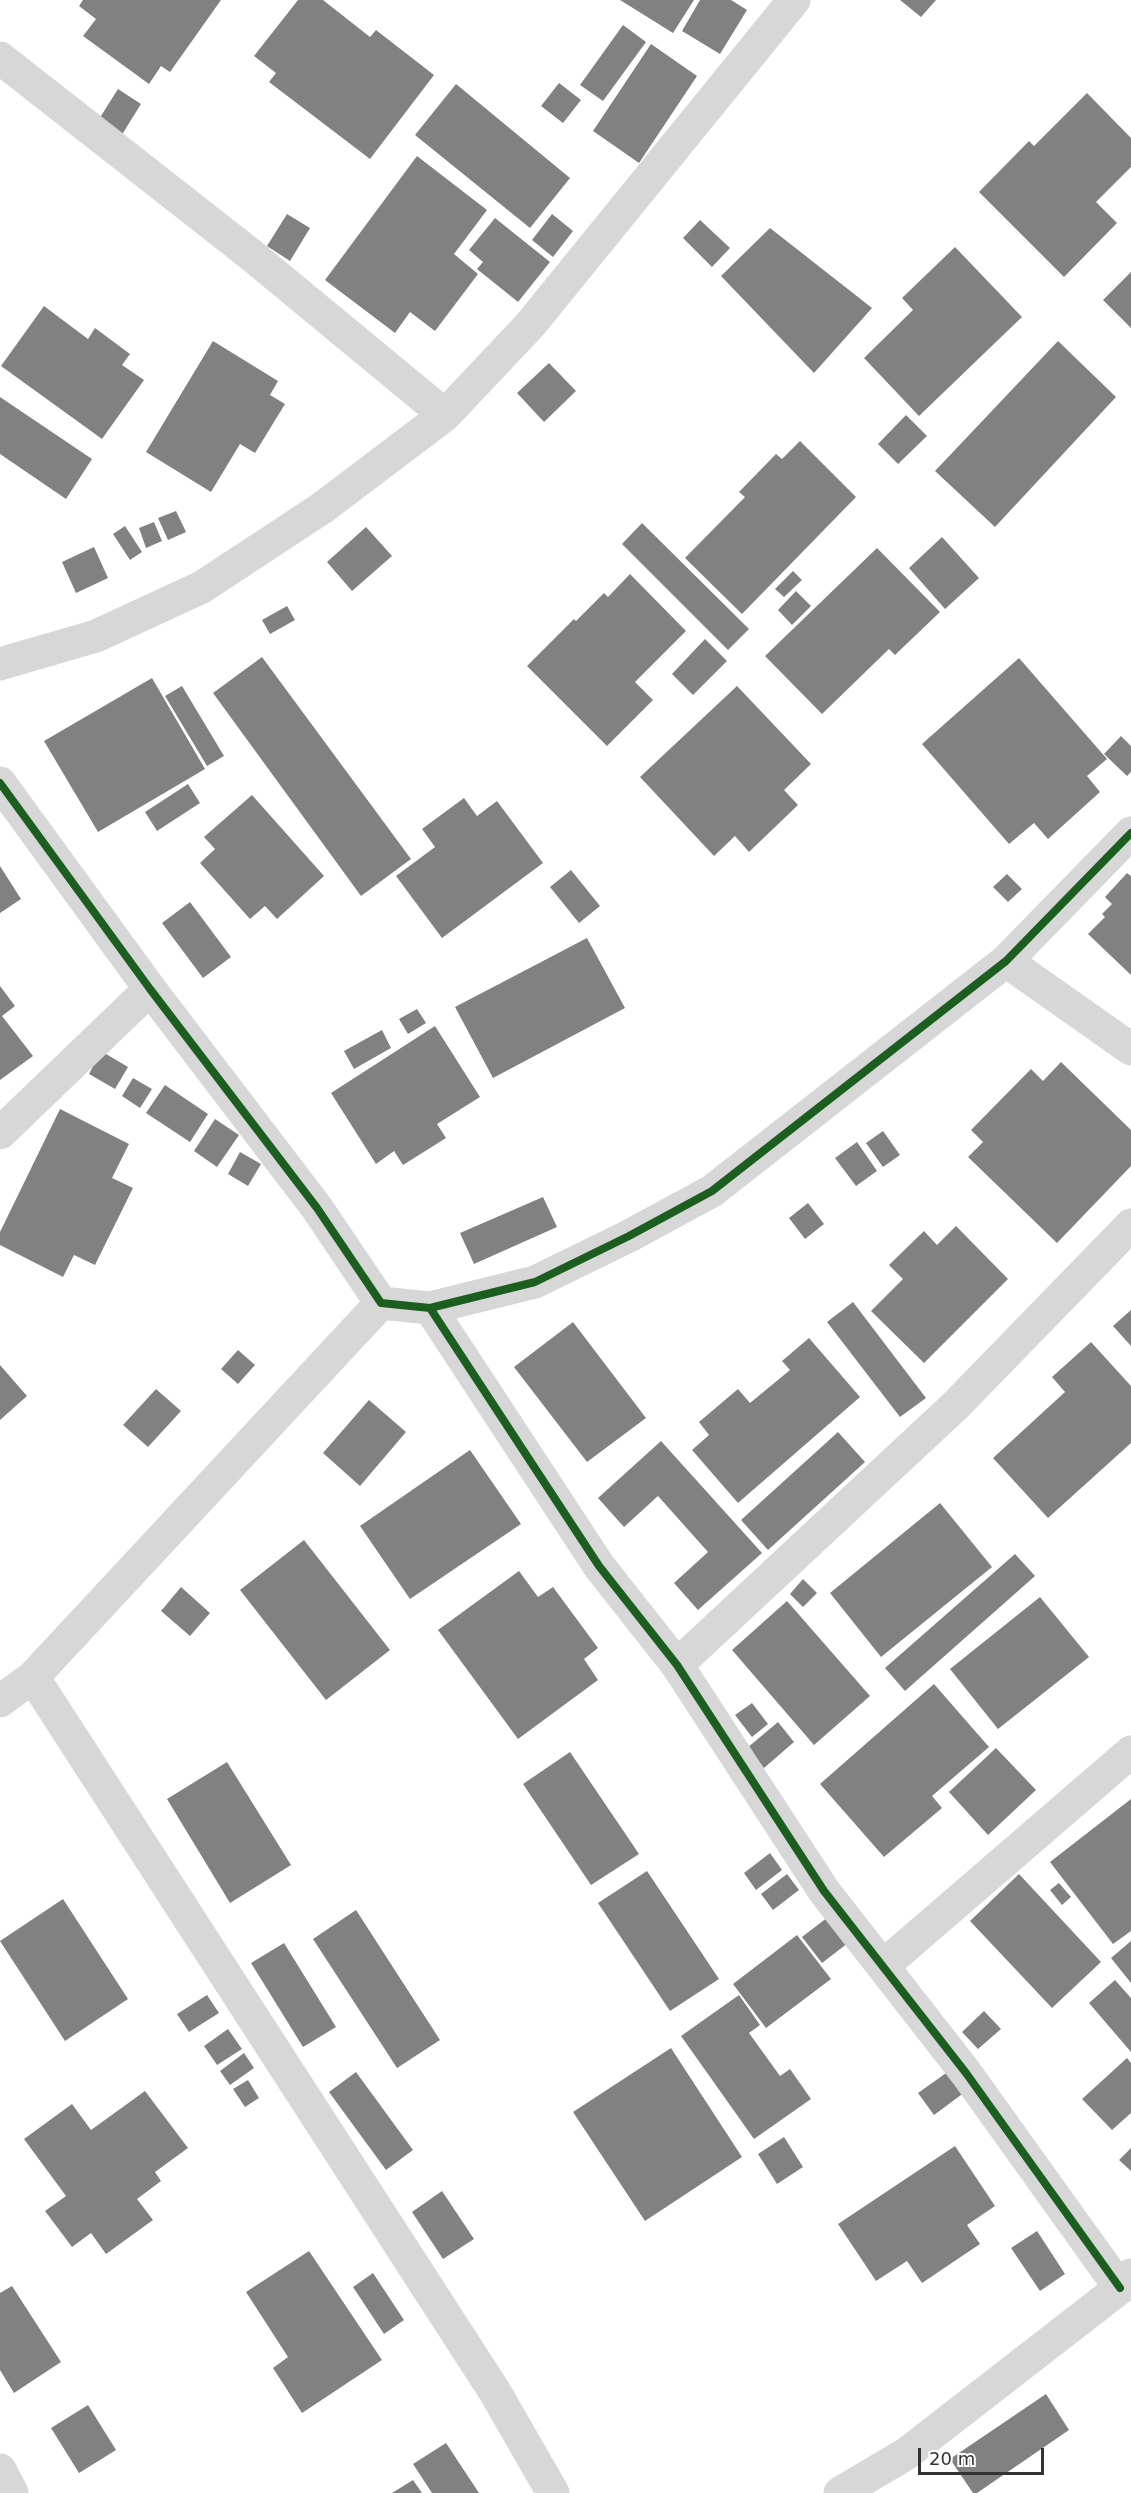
<!DOCTYPE html>
<style>
body{margin:0}
#map{position:relative;width:1131px;height:2493px;overflow:hidden;background:#fff;font-family:"DejaVu Sans",sans-serif}
canvas{display:block}
.scale{position:absolute;left:918px;top:2448px;width:126px;height:27px;box-sizing:border-box;border:3px solid #333;border-top:0;padding-left:8px;font-size:18px;line-height:21px;white-space:nowrap;color:#333;-webkit-text-stroke:4px #fff;paint-order:stroke}
</style>
<div id="map">
<canvas width="1131" height="2493"></canvas>
<div class="scale">20 m</div>
</div>
<script>
const ctx = document.querySelector('canvas').getContext('2d');
ctx.lineJoin = 'round';
function fillPath(path, color) {
  ctx.fillStyle = color;
  ctx.fill(path, 'evenodd');
}
function trace(path, color, width, dash) {
  ctx.strokeStyle = color;
  ctx.lineWidth = width;
  ctx.lineCap = dash ? 'butt' : 'round';
  ctx.setLineDash(dash || []);
  ctx.stroke(path);
}
const building = new Path2D(`
 M83,0H221L170,72L161,66L149,84L83,36L96,19L79,6Z
 M298,0H323L370,37L376,30L434,75L370,159L269,82L276,73L254,56Z
 M620,0H694L673,33Z
 M700,0H731L747,10L720,54L682,31Z
 M900,0H936L921,17Z
 M623,25L646,42L603,101L580,85Z
 M651,44L697,76L639,163L593,131Z
 M559,83L581,100L563,123L541,106Z
 M456,84L570,178L530,228L415,135Z
 M118,89L141,104L118,141L94,127Z
 M1087,93L1131,138V167L1096,202L1117,223L1064,277L979,192L1029,141L1034,146Z
 M417,156L487,210L454,254L478,274L435,331L410,312L395,333L325,280Z
 M287,214L310,228L290,261L267,246Z
 M552,214L573,231L553,257L532,240Z
 M495,218L550,262L518,302L477,269L483,262L469,250Z
 M700,220L730,248L712,267L683,238Z
 M770,228L872,308L814,373L721,276Z
 M955,247L1022,317L919,416L864,358L913,310L902,298Z
 M1131,272V328L1103,300Z
 M44,306L88,339L95,328L130,354L122,365L144,380L102,439L1,366Z
 M213,341L278,381L270,395L285,404L255,453L240,444L211,492L146,452Z
 M1058,341L1116,397L995,527L935,471Z
 M549,363L576,391L544,422L517,393Z
 M0,397L92,459L66,499L0,454Z
 M906,415L927,436L898,464L878,444Z
 M800,441L856,497L742,614L685,558L745,497L739,492L776,454L782,459Z
 M176,511L186,532L168,540L158,518Z
 M154,522L162,541L146,548L139,528Z
 M642,523L749,629L728,650L622,544Z
 M125,526L142,552L130,560L113,534Z
 M366,527L392,556L352,591L327,562Z
 M942,537L979,578L945,609L909,568Z
 M94,547L108,578L76,593L62,562Z
 M877,548L940,612L895,655L889,649L822,714L765,656Z
 M793,571L802,580L784,597L775,589Z
 M630,574L686,631L635,682L653,700L607,746L527,666L574,619L576,621L604,593L608,597Z
 M796,591L811,606L792,625L778,610Z
 M287,606L295,620L270,634L262,620Z
 M705,639L727,661L693,695L672,674Z
 M262,657L411,859L361,896L213,693Z
 M1019,658L1107,759L1087,776L1100,792L1048,839L1034,823L1009,844L922,744Z
 M152,678L205,769L98,832L44,741Z
 M182,686L224,756L207,766L165,696Z
 M737,686L811,764L784,790L798,805L749,852L735,836L714,856L640,777Z
 M1121,736L1131,746V772L1127,776L1104,754Z
 M188,784L200,803L157,831L145,812Z
 M252,795L324,876L277,919L265,906L250,919L200,863L215,849L204,837Z
 M464,798L477,816L497,801L543,863L442,938L396,876L435,847L422,829Z
 M0,866L21,899L0,913Z
 M571,870L600,906L579,923L550,887Z
 M1127,873L1131,876V975L1088,934L1105,917L1102,914L1112,904L1105,897Z
 M1007,874L1022,889L1008,902L993,887Z
 M190,902L231,957L203,978L162,923Z
 M587,938L625,1008L493,1078L455,1007Z
 M0,986L15,1006L2,1016L33,1056L0,1080Z
 M417,1009L426,1023L408,1034L399,1019Z
 M435,1026L480,1097L437,1124L446,1138L403,1165L394,1151L376,1164L331,1093Z
 M382,1030L391,1048L354,1069L344,1051Z
 M101,1051L128,1067L115,1089L89,1074Z
 M1061,1062L1131,1130V1166L1057,1243L968,1157L983,1142L971,1130L1031,1069L1043,1081Z
 M133,1078L152,1089L140,1108L122,1096Z
 M165,1085L208,1114L190,1142L146,1113Z
 M60,1109L129,1144L112,1178L133,1188L95,1265L74,1255L63,1277L0,1245V1232Z
 M215,1119L239,1135L217,1167L194,1151Z
 M883,1131L900,1155L883,1167L866,1143Z
 M857,1142L877,1171L856,1186L835,1158Z
 M240,1152L261,1164L248,1186L228,1174Z
 M543,1197L557,1227L474,1264L460,1233Z
 M808,1203L824,1224L805,1239L789,1218Z
 M956,1226L1008,1279L924,1363L871,1311L903,1279L889,1265L924,1231L937,1245Z
 M853,1302L926,1398L900,1417L827,1322Z
 M1131,1310V1346L1113,1326Z
 M573,1322L646,1418L587,1462L514,1367Z
 M809,1338L860,1397L738,1503L692,1450L709,1435L699,1422L738,1389L750,1403L790,1370L782,1361Z
 M1091,1342L1131,1386V1443L1048,1518L993,1458L1065,1392L1052,1377Z
 M238,1350L255,1365L238,1384L221,1369Z
 M0,1365L27,1396L0,1420Z
 M156,1389L181,1411L148,1447L123,1425Z
 M369,1400L406,1432L360,1486L323,1453Z
 M838,1432L865,1462L768,1550L741,1520Z
 M661,1441L762,1553L698,1610L674,1583L708,1552L658,1496L624,1527L598,1498Z
 M470,1450L521,1524L410,1599L360,1526Z
 M940,1503L992,1567L881,1657L830,1593Z
 M304,1540L390,1650L326,1700L240,1590Z
 M1015,1554L1035,1576L905,1691L885,1668Z
 M519,1571L538,1597L553,1587L598,1648L584,1659L598,1680L518,1739L438,1630Z
 M803,1579L817,1593L803,1607L790,1594Z
 M181,1587L210,1613L190,1636L161,1611Z
 M1040,1597L1089,1657L998,1729L950,1669Z
 M787,1601L870,1696L814,1745L732,1650Z
 M934,1684L989,1747L932,1796L942,1808L884,1857L820,1784Z
 M752,1703L768,1724L752,1737L735,1715Z
 M778,1722L794,1742L764,1768L747,1748Z
 M996,1748L1036,1790L988,1835L949,1792Z
 M570,1752L639,1854L591,1885L523,1784Z
 M227,1762L291,1865L230,1903L167,1799Z
 M1131,1799V1931L1113,1944L1050,1862Z
 M770,1853L782,1870L756,1890L744,1873Z
 M647,1871L719,1979L670,2011L598,1903Z
 M787,1874L799,1890L773,1910L761,1894Z
 M1019,1874L1101,1962L1052,2008L970,1921Z
 M1059,1883L1071,1897L1062,1905L1050,1890Z
 M63,1899L128,1999L65,2041L0,1941Z
 M356,1910L440,2040L397,2068L313,1939Z
 M828,1917L848,1943L822,1963L802,1937Z
 M797,1935L831,1979L766,2028L733,1984Z
 M1131,1941V1983L1111,1958Z
 M284,1943L336,2027L303,2047L251,1963Z
 M1115,1980L1131,1998V2052L1089,2003Z
 M207,1995L219,2013L189,2032L177,2014Z
 M739,1995L760,2025L749,2033L780,2076L790,2069L811,2099L754,2139L681,2036Z
 M984,2011L1001,2029L978,2049L962,2032Z
 M228,2029L242,2049L217,2065L204,2046Z
 M671,2048L742,2157L645,2221L573,2112Z
 M244,2053L254,2068L230,2085L220,2071Z
 M1127,2058L1131,2063V2113L1112,2130L1082,2099Z
 M949,2071L965,2092L934,2115L918,2093Z
 M356,2072L413,2150L386,2170L329,2092Z
 M248,2080L259,2098L245,2107L233,2089Z
 M145,2091L188,2148L155,2172L161,2181L137,2199L153,2220L106,2254L91,2233L72,2247L45,2211L66,2196L24,2139L72,2104L91,2130Z
 M784,2137L803,2167L777,2184L758,2154Z
 M955,2146L995,2206L967,2225L980,2244L922,2283L907,2261L876,2281L838,2224Z
 M1131,2148V2171L1119,2160Z
 M442,2191L474,2239L443,2259L412,2212Z
 M1037,2231L1065,2274L1040,2291L1011,2248Z
 M309,2251L382,2360L302,2413L273,2368L288,2357L246,2292Z
 M373,2273L404,2320L384,2334L353,2287Z
 M12,2286L61,2362L14,2393L0,2370V2293Z
 M1046,2394L1069,2430L977,2493H973L950,2459Z
 M88,2405L116,2450L79,2473L51,2428Z
 M446,2443L479,2493H432L413,2464Z
 M413,2480L422,2493H392Z`);
const minor = new Path2D(`
 M0,58L250,254L445,415L530,325L794,0
 M0,664L96,636L202,587L322,508L445,415
 M0,783L150,989L317,1208L381,1303L430,1308L535,1282L629,1236L712,1191L1006,961L1131,833
 M1006,961L1131,1049
 M0,1133L150,989
 M430,1308L599,1566L677,1665L824,1891L966,2073L1120,2288
 M677,1665L955,1406L1131,1225
 M33,1677L495,2392L553,2493
 M0,1701L33,1677L381,1303
 M883,1966L1131,1752
 M0,2470L12,2493
 M840,2493L906,2454L1120,2288L1131,2275`);
const cycleway = new Path2D(`
 M0,783L150,989L317,1208L381,1303L430,1308L535,1282L629,1236L712,1191L1006,961L1131,833
 M430,1308L599,1566L677,1665L824,1891L966,2073L1120,2288`);
fillPath(building, '#818181');
trace(minor, '#d7d7d7', 33);
trace(cycleway, '#1b5e20', 8);
</script>
